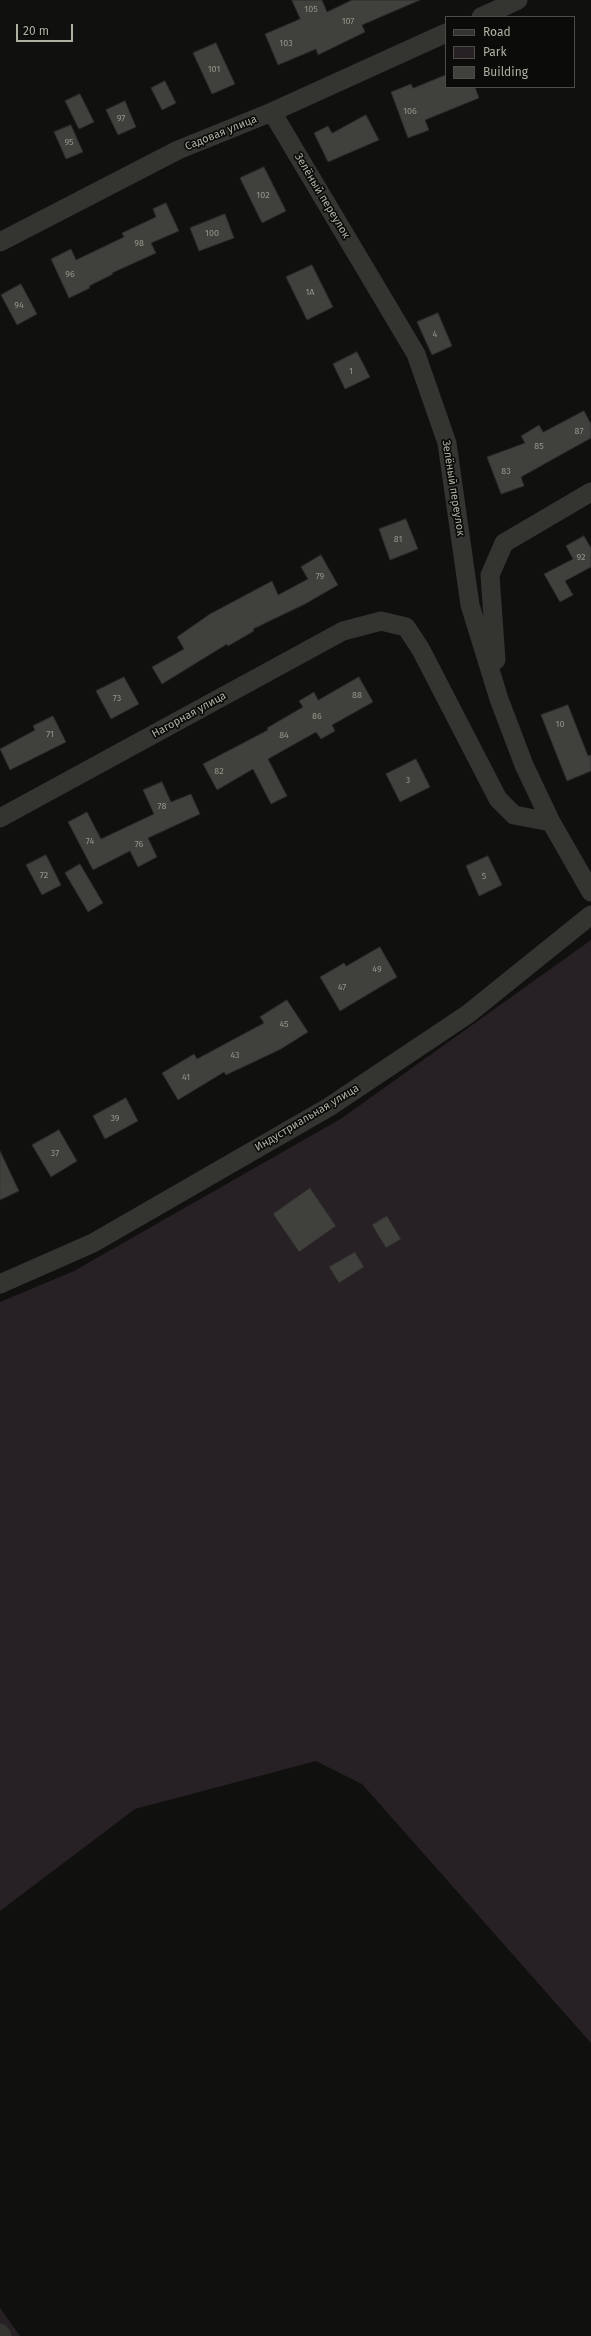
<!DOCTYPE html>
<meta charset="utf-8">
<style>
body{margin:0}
#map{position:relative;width:591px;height:2336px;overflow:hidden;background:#10100f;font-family:"Fira Sans",sans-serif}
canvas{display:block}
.legend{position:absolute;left:445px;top:16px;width:130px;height:72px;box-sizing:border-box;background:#0b0b0a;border:1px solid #4d4d47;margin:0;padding:5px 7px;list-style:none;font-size:12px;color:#afafa2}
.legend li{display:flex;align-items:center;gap:8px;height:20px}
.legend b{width:20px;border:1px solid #4d4d47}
.scale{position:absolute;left:16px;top:24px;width:57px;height:18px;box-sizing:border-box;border:2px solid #afafa2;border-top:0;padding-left:5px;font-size:12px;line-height:14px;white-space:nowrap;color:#afafa2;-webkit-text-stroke:3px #0b0b0a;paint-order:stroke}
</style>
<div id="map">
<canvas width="591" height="2336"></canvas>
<ul class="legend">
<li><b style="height:5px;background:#343531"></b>Road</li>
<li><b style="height:11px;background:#272025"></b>Park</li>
<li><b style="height:11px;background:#40403c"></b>Building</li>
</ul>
<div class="scale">20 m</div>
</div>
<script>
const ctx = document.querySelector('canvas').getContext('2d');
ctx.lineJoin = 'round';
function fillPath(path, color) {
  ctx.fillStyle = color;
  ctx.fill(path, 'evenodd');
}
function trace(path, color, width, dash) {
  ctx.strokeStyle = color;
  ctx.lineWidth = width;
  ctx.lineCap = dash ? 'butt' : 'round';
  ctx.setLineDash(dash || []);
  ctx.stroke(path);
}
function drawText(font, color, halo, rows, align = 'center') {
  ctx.font = font + ' "Fira Sans",sans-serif';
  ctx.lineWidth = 3.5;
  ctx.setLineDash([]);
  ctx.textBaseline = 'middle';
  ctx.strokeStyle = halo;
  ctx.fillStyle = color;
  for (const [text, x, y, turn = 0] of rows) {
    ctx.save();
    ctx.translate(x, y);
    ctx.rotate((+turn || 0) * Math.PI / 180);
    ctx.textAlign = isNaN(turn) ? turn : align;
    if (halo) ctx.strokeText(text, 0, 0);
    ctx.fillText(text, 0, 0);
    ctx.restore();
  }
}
const green = new Path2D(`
 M591,940V2043L362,1784L316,1761L135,1809L0,1911V1302L74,1271L342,1118Z
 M0,2308L20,2336H0Z`);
const building = new Path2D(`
 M292,0H322L327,12L352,0H420L362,25L365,32L318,55L316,49L278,65L265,34L300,19Z
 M216,43L235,84L212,94L193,53Z
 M446,75V87H475L479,98L425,120L429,130L408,138L391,92L411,84L413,88Z
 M165,81L176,103L162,110L151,88Z
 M80,94L94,122L79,129L65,101Z
 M125,101L136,127L118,135L106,110Z
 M366,115L379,140L328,162L314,133L328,126L332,133Z
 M71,125L83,152L66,159L54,132Z
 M264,167L286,211L262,223L240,178Z
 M166,203L179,231L151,243L156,253L112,273L113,274L89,286L90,288L69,298L51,259L71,249L76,260L124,237L122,233L156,217L153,209Z
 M225,214L234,238L199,251L190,228Z
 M312,265L333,307L307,320L286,277Z
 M21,284L37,314L17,325L1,295Z
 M438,313L452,346L432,355L417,322Z
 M357,352L370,377L345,389L333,364Z
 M584,411L591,424V438L521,477L524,486L501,494L487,457L525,443L521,436L539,425L543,432Z
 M406,519L418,549L390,560L379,529Z
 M584,536L591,548V567L565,581L573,595L560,602L544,574L573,559L566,546Z
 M321,555L338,585L305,604L253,629L254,631L228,646L227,644L162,684L152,667L184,649L177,637L210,614L272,581L278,595L308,579L301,567Z
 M124,677L139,704L111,719L96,691Z
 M359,677L373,702L332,725L335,731L321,739L316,732L268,759L287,796L271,804L253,769L217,790L203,764L268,730L267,728L303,707L299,701L314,692L318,700Z
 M568,705L588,756L591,755V771L567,781L541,715Z
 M53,716L66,742L10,770L0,749L35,730L33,726Z
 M416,759L430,787L400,802L386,774Z
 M162,782L171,802L191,794L200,814L148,838L157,857L138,867L130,851L93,870L68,822L87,812L101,839L154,814L143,790Z
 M46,855L61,885L42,895L26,865Z
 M488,856L502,885L479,896L466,866Z
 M80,864L103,903L88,912L65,873Z
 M380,947L397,977L340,1011L320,977L344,963L346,966Z
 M287,1000L308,1032L281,1049L226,1075L224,1072L178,1100L162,1073L194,1054L197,1059L264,1023L260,1017Z
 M126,1098L138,1121L105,1139L93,1116Z
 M59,1130L77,1161L51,1177L32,1145Z
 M0,1151L19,1191L0,1200Z
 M310,1188L336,1226L299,1252L273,1214Z
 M387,1216L401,1239L386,1248L372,1225Z
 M355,1252L364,1267L339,1283L329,1267Z`);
const minor = new Path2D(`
 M481,17L518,0
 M272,112L416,354L447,443L470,605L499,699L524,765L551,822
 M0,242L178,150L272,112L446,33
 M496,660L490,575L504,543L591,492
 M0,818L343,631L381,621L406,627L420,648L498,799L514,815L551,822L591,892
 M0,1284L93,1243L329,1107L468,1014L591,915
 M0,2333L2,2336`);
const numberNames = [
 ["105",311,9],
 ["107",348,21],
 ["103",286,43],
 ["101",214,69],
 ["106",410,111],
 ["97",121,118],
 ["95",69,142],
 ["102",263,195],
 ["100",212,233],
 ["98",139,243],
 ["96",70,274],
 ["1А",310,292],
 ["94",19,305],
 ["4",435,334],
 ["1",351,371],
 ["87",579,431],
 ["85",539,446],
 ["83",506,471],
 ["81",398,539],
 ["92",581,557],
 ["79",320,576],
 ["88",357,695],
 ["73",117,698],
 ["86",317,716],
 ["10",560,724],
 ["71",50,734],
 ["84",284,735],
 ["82",219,771],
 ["3",408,780],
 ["78",162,806],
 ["74",90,841],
 ["76",139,844],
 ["72",44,875],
 ["5",484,876],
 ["49",377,969],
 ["47",342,987],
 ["45",284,1024],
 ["43",235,1055],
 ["41",186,1077],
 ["39",115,1118],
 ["37",55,1153]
];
const streetNames = [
 ["Садовая улица",221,133,-22],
 ["Зелёный переулок",322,196,59],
 ["Зелёный переулок",453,488,81],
 ["Нагорная улица",189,715,-29],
 ["Индустриальная улица",307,1118,-31]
];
fillPath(green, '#272025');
fillPath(building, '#40403c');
trace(building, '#2b2c2a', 1);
trace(minor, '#343531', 19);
drawText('9px', '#939388', null, numberNames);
drawText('11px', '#afafa2', '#0b0b0a', streetNames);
</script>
